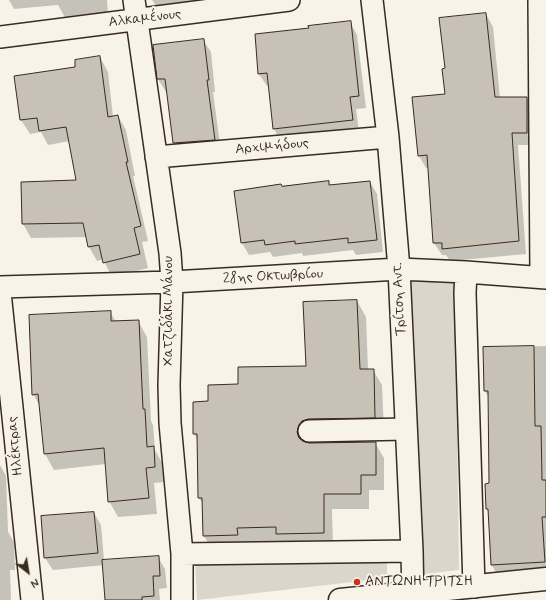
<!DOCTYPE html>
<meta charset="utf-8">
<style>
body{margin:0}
#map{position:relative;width:546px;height:600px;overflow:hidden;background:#f7f3e8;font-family:Mynerve,sans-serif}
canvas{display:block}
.north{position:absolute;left:8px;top:552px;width:40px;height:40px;-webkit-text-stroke:3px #f7f3e8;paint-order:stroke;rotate:149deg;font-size:11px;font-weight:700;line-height:16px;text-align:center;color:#3b2a1e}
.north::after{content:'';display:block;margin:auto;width:14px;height:18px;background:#3b2a1e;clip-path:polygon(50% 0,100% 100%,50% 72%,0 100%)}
</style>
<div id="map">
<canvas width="546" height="600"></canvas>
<div class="north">N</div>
</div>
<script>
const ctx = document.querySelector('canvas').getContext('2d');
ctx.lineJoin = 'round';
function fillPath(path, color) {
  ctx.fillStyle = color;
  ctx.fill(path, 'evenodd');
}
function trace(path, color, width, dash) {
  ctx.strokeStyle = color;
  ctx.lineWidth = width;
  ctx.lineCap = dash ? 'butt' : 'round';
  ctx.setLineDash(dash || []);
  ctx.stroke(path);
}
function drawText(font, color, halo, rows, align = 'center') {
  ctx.font = font + ' Mynerve,sans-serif';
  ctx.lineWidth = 4;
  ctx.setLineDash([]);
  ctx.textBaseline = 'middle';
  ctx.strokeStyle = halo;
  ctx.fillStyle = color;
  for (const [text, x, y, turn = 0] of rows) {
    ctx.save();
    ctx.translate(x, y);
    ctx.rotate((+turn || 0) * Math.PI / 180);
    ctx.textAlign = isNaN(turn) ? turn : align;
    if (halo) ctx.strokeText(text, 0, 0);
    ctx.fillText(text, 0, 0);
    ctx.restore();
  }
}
const green = new Path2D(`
 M411,281L455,283L459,570L424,574Z
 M387,558V578L197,600L195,561Z`);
const shadow = new Path2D(`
 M9,0H107L108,15L66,19L58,5L14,9Z
 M152,0H207L158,9Z
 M486,14L493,27L500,98H527L534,110L535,145H518L526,254L450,261L446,255H442L434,243L429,168H426L419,156L413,98L446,94V69Z
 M350,22L357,35L366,108L356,109L359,132L281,141L274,129L269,86H267L259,74L310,29Z
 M203,40L211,52L215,92H213L221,152L182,156L174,143L167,91L166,92L158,79L154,45Z
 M100,57L108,72L113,117L118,116L126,130L135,176H133L148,241L142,242L148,268L112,277L103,259L97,261L89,247L87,237L31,238L23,224L22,183L77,181L70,141L48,145L41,132L30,134L21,120L15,77L77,68Z
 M328,182L331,186L370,182L377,194L383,252L356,255L353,250L303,256L302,253L273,257L270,252L249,255L242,243L282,187Z
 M357,301L366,317L368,370H373L382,385L384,433L307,441V443H375L384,458V490H369V509H332L333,549L213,551L204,536L203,504L199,498L198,441L194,433L209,402L239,385L307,367Z
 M110,312L116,322L138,321L147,337L151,421L153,425L155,450L162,463L164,482L154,483L157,514L118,517L109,501L106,464L54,470L45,454L40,406L33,394Z
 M546,346V576L499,578L492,565L489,513L487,509L486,484H490L489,398L485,391L484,348Z
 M0,465L6,476L8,532L14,542L15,570H10L11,600H0Z
 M94,513L101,525L104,561L158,557L165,569L167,588L159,589L160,600H106L104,565L53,570L45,558Z`);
const building = new Path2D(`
 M486,13L495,97H527V133H512L519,241L442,249V243H433L427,155L418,156L412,97L445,94L442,69L445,68L439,18Z
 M351,21L359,96L350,97L353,120L273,129L267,73L258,74L255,34L309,28L308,26Z
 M204,39L209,80H207L215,140L173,143L165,79H157L153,45Z
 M100,56L108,117L118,115L128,162H126L141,226L134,228L140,254L103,263L99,245L88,247L83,223L22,224L21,182L76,180L66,127L39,131L37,118L20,120L14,76L75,67V60Z
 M329,181V185L370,181L377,240L348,243V238L295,244V241L265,245L264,240L241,243L234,191L281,184L282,186Z
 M357,300L360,369H374L375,418L308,419L302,421L299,425L297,432L299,438L303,441L309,443L376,442V475H361V494H324V533L276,534V527L237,528L238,535L203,536L202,498H198L197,434H193V402L208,401V385L238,384V367L306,366L303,302Z
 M111,311V321L139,320L143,409H145L147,447L154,446L155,467L146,468L149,498L108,502L104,448L44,454L38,394L32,395L29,315Z
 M534,346L535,426H541L542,480H546V517H542L545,562L491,565L488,509H486L485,484L489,483L488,391H484L483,347Z
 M94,512L98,553L44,558L41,516Z
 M159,556L160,576H153L154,596L142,597V600H105L102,560Z`);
const minor = new Path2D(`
 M134,0L170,253L172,282L169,385L170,423L182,554V600
 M372,0L388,137L399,269L412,551L413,600
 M539,0L541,277
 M0,37L289,0
 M156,157L388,137
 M466,272L465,293L474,587
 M0,287L172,282L399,269L466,272L546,278
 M0,292L32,600
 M309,431L406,429
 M182,554L412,551`);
const tertiary = new Path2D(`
 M340,600L546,579`);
const markers = [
 [357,582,4,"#c8321e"]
];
const streetNames = [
 ["Αλκαμένους",145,19,-7],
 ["Αρχιμήδους",272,147,-5],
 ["28ης Οκτωβρίου",273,277,-3],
 ["Τρίτση Αντ.",400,299,-93],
 ["Χατζιδάκι Μάνου",169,311,-90],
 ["Ηλέκτρας",16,446,-96]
];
const poiNames = [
 ["ΑΝΤΩΝΗ ΤΡΙΤΣΗ",365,582]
];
fillPath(green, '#dbd6cb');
fillPath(shadow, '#0003');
fillPath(building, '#c8c1b6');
trace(building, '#3b2a1e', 1);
trace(minor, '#3b2a1e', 24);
trace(tertiary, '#3b2a1e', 25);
trace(minor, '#f7f3e8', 21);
trace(tertiary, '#f7f3e8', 22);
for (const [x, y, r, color] of markers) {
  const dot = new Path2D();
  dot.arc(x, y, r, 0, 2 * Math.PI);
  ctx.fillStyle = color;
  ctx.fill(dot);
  trace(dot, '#f7f3e8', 1.5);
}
drawText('14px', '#3b2a1e', '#f7f3e8', streetNames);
drawText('14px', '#3b2a1e', '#f7f3e8', poiNames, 'left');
</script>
